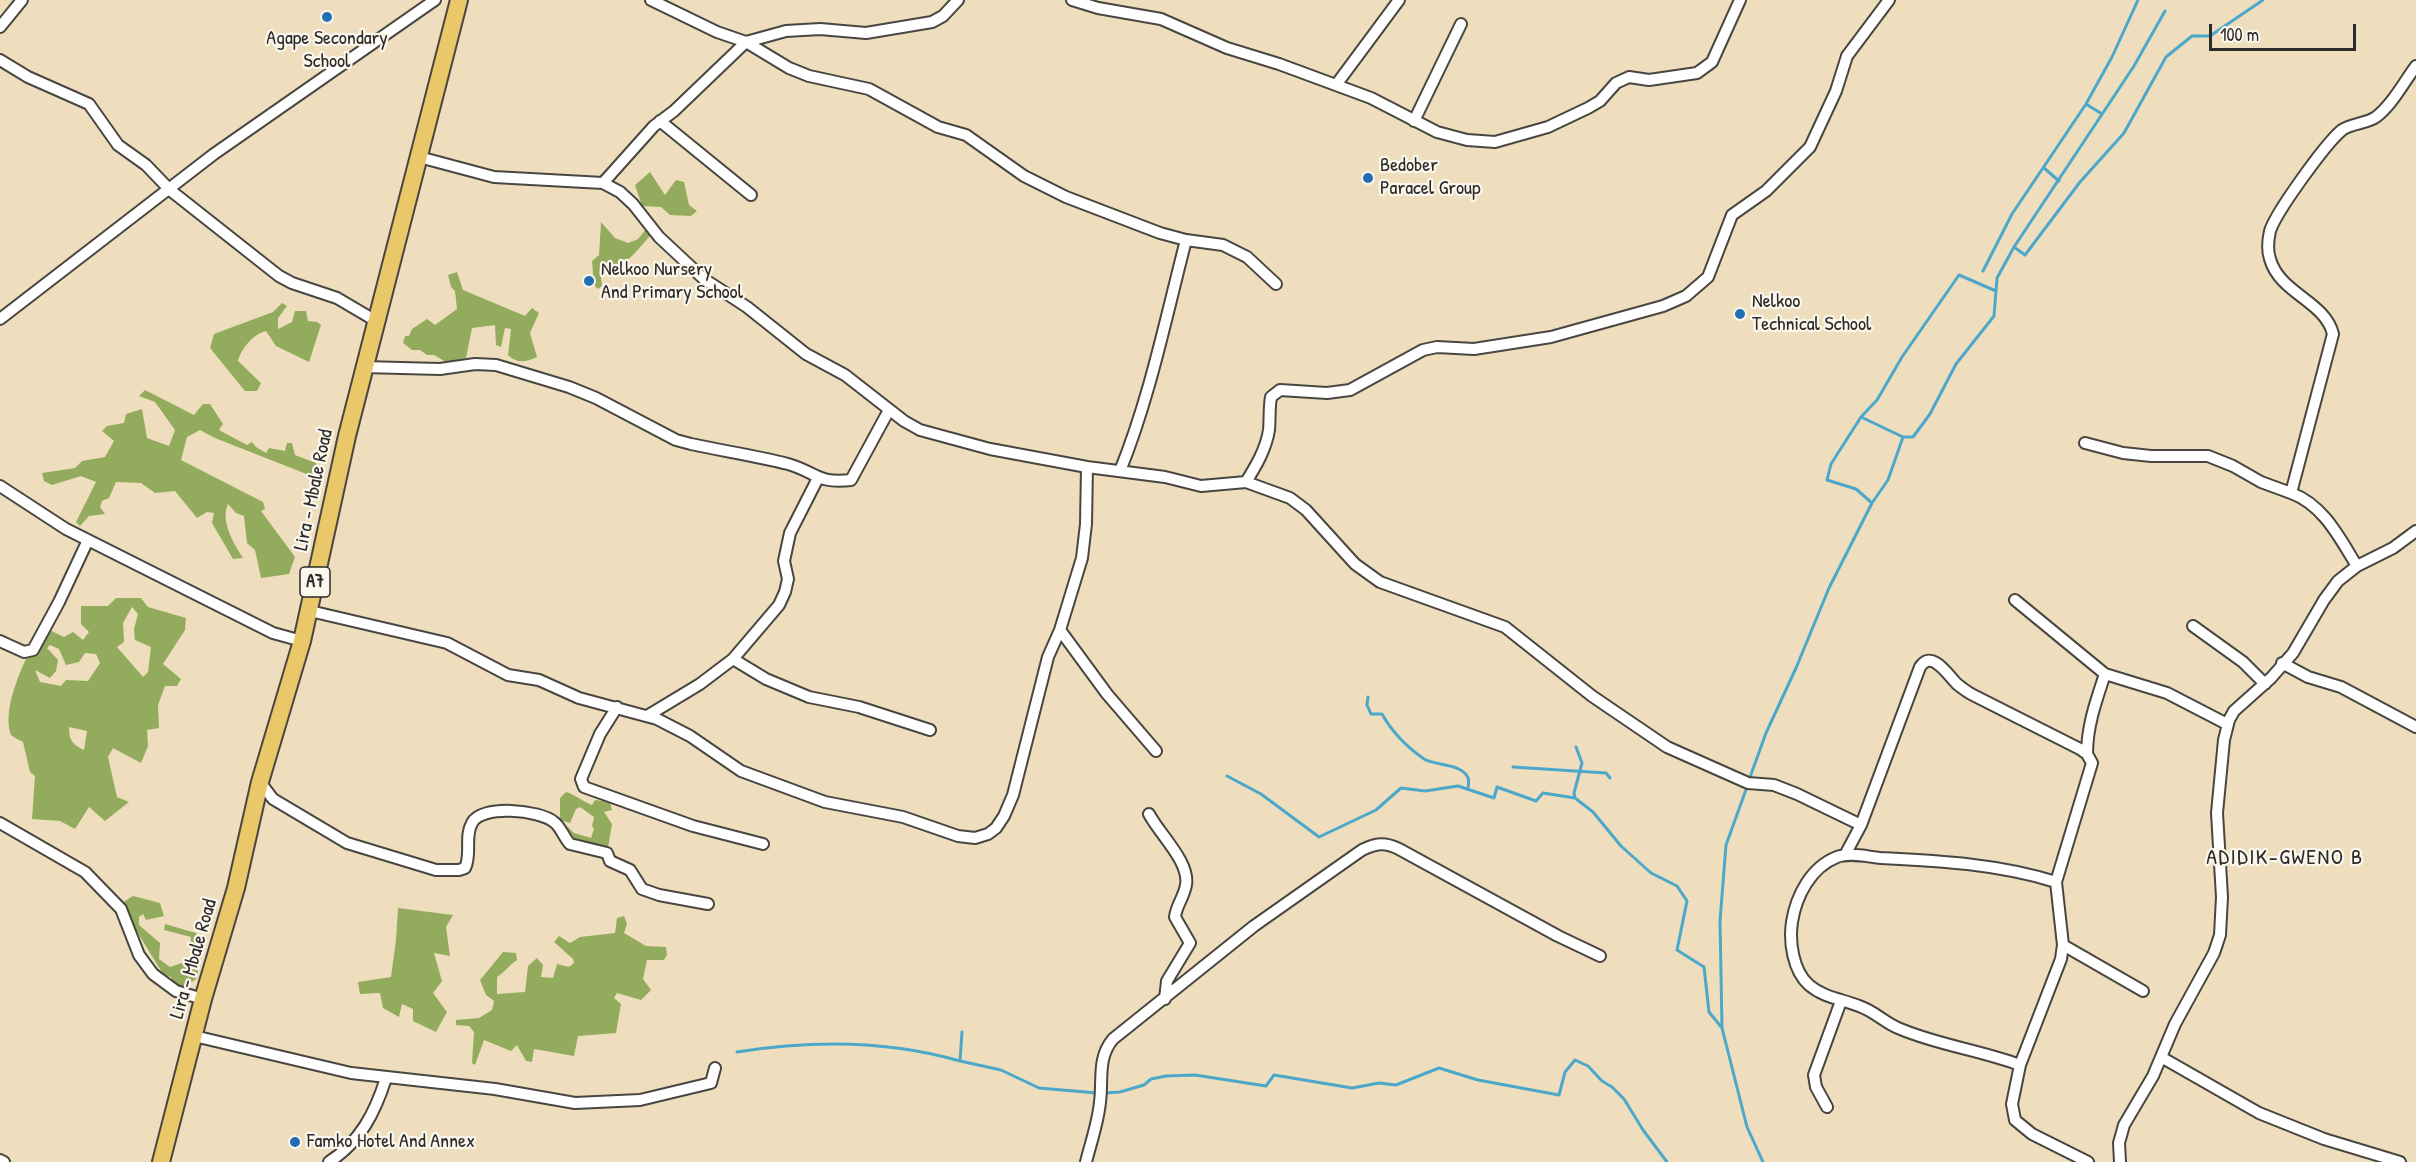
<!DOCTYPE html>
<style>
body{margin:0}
#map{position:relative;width:2416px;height:1162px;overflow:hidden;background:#efdebd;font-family:"Patrick Hand",sans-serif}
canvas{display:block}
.scale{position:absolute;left:2209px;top:24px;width:147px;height:27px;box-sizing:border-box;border:3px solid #2b2b2b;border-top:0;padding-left:8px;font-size:18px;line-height:21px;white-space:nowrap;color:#2b2b2b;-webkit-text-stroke:4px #fbf7ec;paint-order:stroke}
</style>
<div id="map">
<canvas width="2416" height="1162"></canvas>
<div class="scale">100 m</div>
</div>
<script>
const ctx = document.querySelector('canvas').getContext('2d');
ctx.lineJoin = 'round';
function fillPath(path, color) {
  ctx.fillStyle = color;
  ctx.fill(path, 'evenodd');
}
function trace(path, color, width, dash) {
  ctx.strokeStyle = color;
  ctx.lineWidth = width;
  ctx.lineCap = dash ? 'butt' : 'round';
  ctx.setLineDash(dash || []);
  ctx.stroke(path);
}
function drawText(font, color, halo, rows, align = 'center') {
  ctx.font = font + ' "Patrick Hand",sans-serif';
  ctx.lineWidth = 4.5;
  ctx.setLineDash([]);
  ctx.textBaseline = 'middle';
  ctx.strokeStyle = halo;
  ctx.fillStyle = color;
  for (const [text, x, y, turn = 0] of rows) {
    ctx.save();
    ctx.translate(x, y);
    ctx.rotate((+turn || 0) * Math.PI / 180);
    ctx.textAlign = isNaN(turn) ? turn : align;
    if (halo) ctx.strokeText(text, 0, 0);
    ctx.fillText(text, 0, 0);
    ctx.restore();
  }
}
const forest = new Path2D(`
 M650,172L665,195L676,180L684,182L689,205L697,211L691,216L670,215L661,207L642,206L635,185Z
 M638,221H651L656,229L635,253L614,273L606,262L600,270L602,286L598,289L594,285L592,261L599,255L601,222L615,238L628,243L638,239L646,229Z
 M457,272L463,290L525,316L532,308L539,313L530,333L537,357C526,362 517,364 508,355L511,329L505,328L501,347L496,345L495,325L472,328L466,358L446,362L434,355H427L420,350H412L403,343L405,336H409L412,329L427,319L435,325L457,309L455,291L451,287L448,275Z
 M282,303L287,306L278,318V329L292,322L295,311H306L308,321L317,322L321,325L309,362L276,346L266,331C253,334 241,349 238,361L261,383L257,391H245L210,348L214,334L273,312Z
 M145,390L194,415L203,404H210L223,424L219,430L247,445L252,442L256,447L266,453L269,448L285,451L287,443H292L295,455L316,463L318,470L314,477L215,438L200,430L187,437L181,460L263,502L265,509L261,511L295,557L289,574L261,578L255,550L247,543L244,516L236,513L228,504C220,521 234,544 243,558L233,559L212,523L214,513L207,512L197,518L175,491L155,493L141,483L116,482L109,498L102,501L100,507L105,514L89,516L80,526L76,522L96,482L81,476L52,485L44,481L42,473L75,468L82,461L105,457L114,441L102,431L107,426L124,423L126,414L142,409L147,438L169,446L175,430L155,402L139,396Z
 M116,598H141L148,607L186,618L185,630L163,664L181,679L177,686H165L158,705L159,728L147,730L148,746L141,763L113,748L108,757L117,797L129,802L105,821L89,807L75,829L60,821L32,819L35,776L30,772L23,742C20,740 14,738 11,735C0,707 28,652 43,627L64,637L73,632L83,640L89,632L81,624V606H108ZM132,607L138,614L134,629L135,640L151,647L148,672L143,677L117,647L124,642L123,623ZM50,645L59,649L66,665L79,662L85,653L96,654L100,663L88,681L66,680L61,686L40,682L35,670L50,678L56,671L58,660L47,648ZM69,727L87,731L84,750C72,744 69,740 69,727Z
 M566,792C576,795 582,801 592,805L595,800L610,802L612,810L604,812L612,824L608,848L570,841L563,828L568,827L574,833L591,838L594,829L592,826L594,817L580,807L576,809L570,823L560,820V798Z
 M133,896L160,903L164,916L146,920L143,914L139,917V925L160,943L159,959L170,967L182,963L198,971L196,979L182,989L176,987L171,977L163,974L131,922L122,903Z
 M398,908L453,915L446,927L450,956L434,953L442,981L433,993L447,1012L436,1032L413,1021V1009L402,1004L399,1017L383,1008L380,993L360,994L358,982L391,977L396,940Z
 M624,916L627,924L624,933L646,946L666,947L667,955L664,960H647L643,979L651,990L641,1000L617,993L614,998L621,1004L616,1033L578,1036L574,1056L534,1049L532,1062L526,1061L517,1045L511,1051L484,1040L475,1065L472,1063L474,1032L469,1026L456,1025V1020L479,1018L492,1010L494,1001L486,995L480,980L503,952L516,953L517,960C509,965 505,972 497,977V994L525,992L528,966L537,958L543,965L541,977L553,978L557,964L569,967L574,963L573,959L554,942L559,936L570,943L580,937L615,933L617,918Z
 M165,924L196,933L205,948L200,960L190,946L191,937L164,930Z`);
const stream = new Path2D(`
 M2086,104L2102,114
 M2044,168L2059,181
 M2014,247L2025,255L2080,182L2124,133L2166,57L2192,36H2210L2263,0
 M1983,271L2012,214L2086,104L2112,57L2138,0
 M1861,417L1903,437L1888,480L1872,503
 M1903,437H1913L1930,414L1956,364L1994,316L1997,278L2014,247L2134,66L2165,11
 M1368,697L1367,705L1371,714H1382C1392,732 1407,747 1424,759C1436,766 1459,763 1467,776C1470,779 1468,785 1468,789
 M1513,767L1606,773L1610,778
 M1227,776L1261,794L1319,837L1376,810L1401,788L1425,791L1458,786L1494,798L1497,787L1536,801L1543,793L1575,798L1593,812L1621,846L1651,873L1677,886L1687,901L1677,950L1704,967L1709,1012L1722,1028
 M1749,780L1766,733L1796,668L1829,588L1872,503L1856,489L1827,480L1831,464L1845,442L1861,417L1877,400L1902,357L1959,275L1996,291
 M1747,787L1726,845L1720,921L1722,1028L1747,1127L1763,1162
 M1575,798L1574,793L1582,763L1576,747
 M962,1032L960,1061L1001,1070L1039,1088L1097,1093
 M737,1052C812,1040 887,1040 960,1061
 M1104,1093L1120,1092L1144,1085L1151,1079L1166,1076L1195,1075L1266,1086L1274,1075L1352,1088L1379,1083L1396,1085L1439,1068L1478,1080L1559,1095L1565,1072L1575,1060L1588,1066L1602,1081L1612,1087L1624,1099L1643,1130L1667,1162`);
const minor = new Path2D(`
 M651,0L717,32L746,42L786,31L820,29L866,33L932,22L943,16L958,0
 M1072,0L1098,8L1161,19L1227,48L1279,64L1371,98L1437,132L1467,140L1495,142L1548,127L1588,108L1600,101L1616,83L1629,77L1649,80L1697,73L1712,62L1740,0
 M0,27L22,0
 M0,60L28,77L89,104L118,145L146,165L170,190L279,276L292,283L337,298L376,321
 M1336,85L1399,0
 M660,121L751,195
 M1414,121L1461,24
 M419,157L494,177L603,183L620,192L633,204L659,237L704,279L747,307L806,354L845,375L904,421L920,430L990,449L1087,467L1165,477L1201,486L1246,482L1290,498L1306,510L1355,564L1380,582L1505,627L1592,696L1667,747L1748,783L1774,785L1797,794L1861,825
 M603,183L654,126L674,111L746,42L789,68L809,76L869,89L938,127L966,135L1024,176L1066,197L1160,233L1186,240L1223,245L1247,257L1276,284
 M0,319L214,154L435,0
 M363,367L440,369L475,364L496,365L569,387L596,398L676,440L691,444C723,451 757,456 788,464C816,472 817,484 851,480L889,410
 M2085,443L2123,453L2151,456H2208L2233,466L2261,482L2291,493
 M1120,471C1150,397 1166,317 1186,240
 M1246,482C1256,466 1266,449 1269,430C1270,419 1269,408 1271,397L1280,390L1327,393L1350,390L1423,350L1437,347L1474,349L1551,337L1663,306L1686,296L1708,277L1732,215L1766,191L1810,147L1836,91L1847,56L1889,0
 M0,486L66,529L273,633L302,641
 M2357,566C2340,539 2324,505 2291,493L2333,334C2325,301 2280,294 2270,259C2267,250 2268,240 2270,231C2276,212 2326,143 2342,130C2352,123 2366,124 2376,117C2392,105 2404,82 2416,66
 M2015,600L2105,674L2167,693L2227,724
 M310,611L447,643L508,675L539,680L579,698L657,719L690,736L741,771L825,802L903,817L958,836L975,838L988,834L996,828L1004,816L1013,795L1048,657L1060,630L1082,558L1086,524L1087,467
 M2193,626L2243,662L2265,684
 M1060,630L1107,694L1156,751
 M0,641L24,652L33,650L59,602L88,540
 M733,659L766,679L809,697L859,707L930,730
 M2282,663L2308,677L2341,687L2416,727
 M617,707L600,734L581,779L584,787L693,826L763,844
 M647,716L700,684L733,659L779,605L785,592L788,579L784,561L790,533L818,478
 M2087,754C2087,726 2096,701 2105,674
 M260,782L273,799L347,843L436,870H459L465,868C472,854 464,837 472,823C481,804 540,810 554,822C561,827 564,838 570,844L607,853L610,861L630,870L642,889L659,895L708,904
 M1149,814C1160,835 1190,862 1186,885C1184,897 1176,906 1175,917L1190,943L1167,981L1165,999
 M0,823L85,872L121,909L139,955L153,974L176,991L203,999
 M1845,855L1861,825L1920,667C1932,649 1948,675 1957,684C1962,688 1967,692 1973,695L2080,749L2087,754L2092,763L2056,882
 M2063,945L2143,991
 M194,1036L351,1073L495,1089L575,1103L640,1100L711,1083L715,1068
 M2161,1057L2259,1113L2324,1139L2400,1162
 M2020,1065L2061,959L2063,945L2056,882C1999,864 1941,861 1881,858C1868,857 1850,852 1837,857C1811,867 1796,896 1792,922C1789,942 1793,971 1809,985C1824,998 1842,999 1859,1006C1874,1011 1884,1022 1898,1028C1937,1045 1980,1050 2020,1065L2012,1104L2015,1120L2032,1134L2088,1162
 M1827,1107L1816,1087L1814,1075L1841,1001
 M0,1160L4,1162
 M329,1162C360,1142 375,1113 386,1078
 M1086,1162C1091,1142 1098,1123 1100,1102C1103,1080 1097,1058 1113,1039L1254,926L1362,850C1376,843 1385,842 1399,849L1558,936L1600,956
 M2120,1162L2119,1143L2124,1125L2153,1076L2175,1024L2214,953L2220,935L2222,897L2217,813L2224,740L2229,720L2234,711L2271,678L2293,653L2324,600L2338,581L2357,566L2393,548L2416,531`);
const primary = new Path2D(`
 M161,1162L203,999L236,888L260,782L302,641L347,436L459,0`);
const markers = [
 [327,17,6,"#1f6fb2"],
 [1368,178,6,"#1f6fb2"],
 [589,281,6,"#1f6fb2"],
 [1740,314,6,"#1f6fb2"],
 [295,1142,6,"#1f6fb2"]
];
const shields = [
 [315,582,30]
];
const shieldNames = [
 ["A7",315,582]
];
const poiNames = [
 ["Agape Secondary",327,39,"center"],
 ["School",327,62,"center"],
 ["Bedober",1380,166],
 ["Paracel Group",1380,189],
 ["Nelkoo Nursery",601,270],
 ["And Primary School",601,293],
 ["Nelkoo",1752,302],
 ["Technical School",1752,325],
 ["Famko Hotel And Annex",307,1142]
];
const streetNames = [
 ["Lira - Mbale Road",314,490,-78],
 ["Lira - Mbale Road",194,959,-74]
];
const quarterNames = [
 ["ADIDIK-GWENO B",2285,858]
];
fillPath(forest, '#93ab5c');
trace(stream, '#4ba8ca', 3);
trace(minor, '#484641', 14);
trace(primary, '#484641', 20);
trace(minor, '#fff', 10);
trace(primary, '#eac769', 16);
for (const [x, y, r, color] of markers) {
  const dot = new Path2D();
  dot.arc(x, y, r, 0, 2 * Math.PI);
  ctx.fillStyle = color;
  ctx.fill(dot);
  trace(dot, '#fbf7ec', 2);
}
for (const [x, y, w] of shields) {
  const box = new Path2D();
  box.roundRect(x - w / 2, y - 15, w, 30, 4.5);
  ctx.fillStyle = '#fbf7ec';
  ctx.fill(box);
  trace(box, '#2b2b2b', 1.5);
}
drawText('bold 18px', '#2b2b2b', null, shieldNames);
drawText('20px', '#2b2b2b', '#fbf7ec', poiNames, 'left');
drawText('20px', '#2b2b2b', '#fbf7ec', streetNames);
ctx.letterSpacing = '1.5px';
drawText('22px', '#2b2b2b', '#fbf7ec', quarterNames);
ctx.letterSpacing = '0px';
</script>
